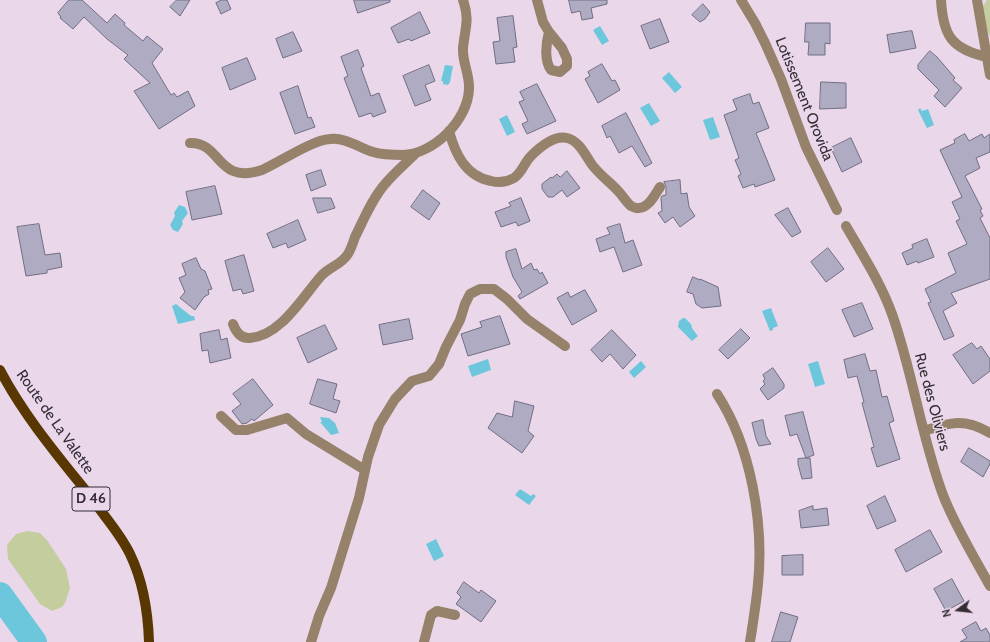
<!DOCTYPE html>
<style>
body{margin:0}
#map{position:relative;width:990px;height:642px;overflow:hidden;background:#ead7ea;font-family:Cabin,sans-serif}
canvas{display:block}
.north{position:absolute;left:938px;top:590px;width:40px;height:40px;-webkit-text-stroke:3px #ead7ea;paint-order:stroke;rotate:255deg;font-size:11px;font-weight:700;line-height:16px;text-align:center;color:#342d34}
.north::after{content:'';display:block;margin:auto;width:14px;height:18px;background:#342d34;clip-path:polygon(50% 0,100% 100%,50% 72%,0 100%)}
</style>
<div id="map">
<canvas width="990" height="642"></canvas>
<div class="north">N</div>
</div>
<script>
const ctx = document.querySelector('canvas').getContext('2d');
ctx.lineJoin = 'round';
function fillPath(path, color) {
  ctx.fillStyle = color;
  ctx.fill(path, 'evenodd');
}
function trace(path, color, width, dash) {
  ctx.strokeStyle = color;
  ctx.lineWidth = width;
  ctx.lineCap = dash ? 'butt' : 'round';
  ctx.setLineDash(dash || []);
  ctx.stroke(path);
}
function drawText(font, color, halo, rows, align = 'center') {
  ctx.font = font + ' Cabin,sans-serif';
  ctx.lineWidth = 3;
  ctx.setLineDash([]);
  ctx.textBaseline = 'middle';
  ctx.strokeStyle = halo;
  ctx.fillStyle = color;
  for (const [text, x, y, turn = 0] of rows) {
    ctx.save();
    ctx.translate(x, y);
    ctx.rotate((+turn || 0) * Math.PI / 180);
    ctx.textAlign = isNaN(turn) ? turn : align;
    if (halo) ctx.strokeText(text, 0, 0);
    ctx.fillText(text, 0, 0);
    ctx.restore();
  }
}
const green = new Path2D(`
 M987,0H990V36L977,16Z
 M27,531L40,533L47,540L66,569L70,588L65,603L62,607L52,611L40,604L8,559L7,545L16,534Z`);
const water = new Path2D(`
 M600,26L609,41L602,45L593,30Z
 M445,65L453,66L450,82L448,85L443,84V81H441Z
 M669,72L682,87L675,93L662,78Z
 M649,103L660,121L651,126L640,108Z
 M920,108L922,111L928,109L934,125L927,128L918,110Z
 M507,115L515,132L507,136L499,119Z
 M713,117L720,137L710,140L703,120Z
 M179,205L185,207L188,213L182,221L183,224L178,232L173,230L170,225L175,216L174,213Z
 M176,304L191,316H194L195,320L178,324L172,306Z
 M771,308L778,326L773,328V330L770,331L762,311Z
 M683,318H685L691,324L692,328L697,335L698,336L692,341L678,327L679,321Z
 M488,359L491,370L472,377L468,366Z
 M641,361L646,367L634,378L629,372Z
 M818,361L825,384L815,387L808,364Z
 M320,417L329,418L335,423L339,433L331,435L320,422H322Z
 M520,489L531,496L533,494L536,496L529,505L515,495Z
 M436,539L444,556L434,561L426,544Z`);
const stream = new Path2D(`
 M0,613L11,610`);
const river = new Path2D(`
 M0,595L34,642`);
const building = new Path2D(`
 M69,0H82L107,23L115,14L125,23L124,25L143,41L147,36L163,49L152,63L171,95L174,93L177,97L188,91L195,106L159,129L134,91L150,83L124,59L128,55L107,39L84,17L73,29L60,18L61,17L58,13Z
 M177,0H190L180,16L170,7Z
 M222,0H227L231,9L221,14L216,3Z
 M354,0H390V2L358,13Z
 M569,0H607V4L591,8L593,18L582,20L580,11L572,13Z
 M703,4L710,12L705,19L700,22L692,15Z
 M420,12L430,33L411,41L409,39L398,43L391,28Z
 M513,16L517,47L513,48L515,62L496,64L493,42L500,41L497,18Z
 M660,19L669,42L650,49L641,26Z
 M806,23H830V44L825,43V55H808L809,42H805Z
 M912,31L916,48L890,53L887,35Z
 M293,32L302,51L283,58L276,39Z
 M358,50L364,66L361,68L371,96L379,93L386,112L373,117L371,113L359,117L344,78L348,76L341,57Z
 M930,51L937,57L955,78L953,80L962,88L945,107L934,96L939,90L918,69V65Z
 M247,58L256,79L230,90L222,68Z
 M602,64L612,81L615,80L620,90L598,103L585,79L590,76L588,72Z
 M429,65L435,81L425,85L431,100L415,106L403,76Z
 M821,82L846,83V108L820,109Z
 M537,84L556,121L527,134L522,124L528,121L519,102L524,100L520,92Z
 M298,86L308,118L311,117L315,127L295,134L280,93Z
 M750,94L753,104L759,102L769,128L756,133L775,180L755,187L754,184L743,188L738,176L741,174L735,160L739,158L724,115L737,110L733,100Z
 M626,113L652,163L645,167L632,146L619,153L610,136L607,138L602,126Z
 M965,134L969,141L982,134L984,138L990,134V152L976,158L980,168L965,176L982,209L980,210L983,216L980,218L990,238V279L951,293L957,303L943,311L954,336L944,340L928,303L931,302L925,289L956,273L948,253L967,244L956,221L960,219L952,202L962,197L940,150L955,143L954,140Z
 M851,138L862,162L842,172L831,148Z
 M321,170L326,185L311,191L306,175Z
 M567,171L580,188L567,197L562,190L553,197H548L542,189V184L551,177L552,178L557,174L560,177Z
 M680,180L681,194L687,193L689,207L695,216L680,227L673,217L665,223L658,213L662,211L661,198L662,196L666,195V187L664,182Z
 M215,186L222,214L192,220L186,192Z
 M423,190L440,203L429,220L411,207Z
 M313,198H331L335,208L318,213Z
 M521,198L530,221L518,226L516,222L501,227L495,212L511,206L509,203Z
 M788,208L801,232L792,237L775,215Z
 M298,220L306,240L288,248L286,243L273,248L267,234Z
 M39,224L45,255L60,253L62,267L47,270V273L26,276L17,227Z
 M620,224L625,243L633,240L642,265L623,272L614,247L600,252L596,239L610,234L607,228Z
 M927,239L934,257L918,263L917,261L907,265L902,253L913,248L912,245Z
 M828,248L844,269L826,282L811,262Z
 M516,249L522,269L531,263L534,270L537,269L540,274L542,272L548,283L520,299L518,296L522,292L513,277L506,257V252Z
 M244,255L254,291L243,294L241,289L233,291L225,261Z
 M196,258L201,269L205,271L212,289L208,290L209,294L204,297L195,310L180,298L185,292L179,278L186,275L182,264Z
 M693,277L700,280V279L718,287L721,306L702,308L696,304L693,294L687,292Z
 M585,290L597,311L572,325L557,298L568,292L570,297Z
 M862,303L873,329L854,337L842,310Z
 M500,316L510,344L468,356L461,334L482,327L480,322Z
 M409,319L413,339L383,345L379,325Z
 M325,325L337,349L308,363L297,338Z
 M741,329L750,338L728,359L719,350Z
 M219,330L221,340L227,338L231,358L210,363L208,350L202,351L200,334Z
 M612,330L636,355L623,369L610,354L602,362L591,350Z
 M972,343L977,349L981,346L990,359V371L973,384L953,355Z
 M865,354L870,371L876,370L882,397L887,396L894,421L889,423L900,459L877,467L871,448L874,447L862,403L864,402L857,376L848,378L844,360Z
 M773,368L784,384V388L768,400L760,389L765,384L763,381L765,379L763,375Z
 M253,379L273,405L254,421L252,419L247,423L242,424L232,411L241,404L233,394Z
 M318,379L337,384L333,399L340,401L336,413L310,404Z
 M515,401L534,406L528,431L534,436L522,453L488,428L497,413L512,417Z
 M803,412L814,455L806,458L797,434L790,436L785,416Z
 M763,420L766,436L771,444L759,446L756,439L752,423Z
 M969,448L990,461V464L983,477L961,462Z
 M804,458H810L812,478L802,479L798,464V459Z
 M885,496L896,521L877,529L867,506Z
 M813,506V510L827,508L829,525L801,528L799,511Z
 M930,530L942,552L906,572L895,550Z
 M803,555V575H782V556Z
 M952,579L964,601L946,611L934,589Z
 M464,582L479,593L481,590L496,601L481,622L456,604L461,597L457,593Z
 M781,612L798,617L790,642H772Z
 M976,622L981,631L986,628L990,635V642H960L967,638L962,630Z`);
const minor = new Path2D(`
 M537,0L543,22L549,32L562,48L567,59V66L560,72L551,70C544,60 546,43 549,32
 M741,0L755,23L765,43L781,79L806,147L837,210
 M941,0C943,35 951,49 987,57
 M977,0L990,75
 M449,131C455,153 465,176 491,181C499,183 507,182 514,178C522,173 524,163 531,156C539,148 554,135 567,138C580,141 586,157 593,166C601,176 611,183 619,192C623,196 626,202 631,206C633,207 636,209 639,208C649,207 655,195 660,187
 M190,143C222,142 216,185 262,170C280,162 312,140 330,139C345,137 360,148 373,152C383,155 394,155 403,155C434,154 468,120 469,89C470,75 462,62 463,48C465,28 470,20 463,0
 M846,226C862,254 881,283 892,314C913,373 921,436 943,495C955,526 974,557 990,586
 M233,324C236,332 241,339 250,338C281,336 303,296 322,275C330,267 342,264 348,254C351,249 353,243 355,237C364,219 372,199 385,184C394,173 405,164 415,154
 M717,394C751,446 764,523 758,584C756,604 753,623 750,642
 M221,416L236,430H247L287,418L306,434L365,470
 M924,431C950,422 965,418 990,433
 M311,642L319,616L331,588L359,498L368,457L379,425L395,399L412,381L429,376L439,364L446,347L460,320L465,304L470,294L480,289H494L507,299L527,319L565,346
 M424,642L431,615L437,611L455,615`);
const major = new Path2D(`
 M0,370C24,416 58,456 90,496C103,515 120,533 130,554C143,581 148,611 149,642`);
const shields = [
 [91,499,38]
];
const shieldNames = [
 ["D 46",91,499]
];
const streetNames = [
 ["Lotissement Orovida",804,99,68],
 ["Rue des Oliviers",932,402,75],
 ["Route de La Valette",55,422,55]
];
fillPath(green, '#c3cd9e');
fillPath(water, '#6cc7dc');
trace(stream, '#6cc7dc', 4.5);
trace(river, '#6cc7dc', 26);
fillPath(building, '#aeabc2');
trace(building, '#716e83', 1);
trace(minor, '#96826b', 10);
trace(major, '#593702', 10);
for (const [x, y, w] of shields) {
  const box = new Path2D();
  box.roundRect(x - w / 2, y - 12, w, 24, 3);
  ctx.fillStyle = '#ead7ea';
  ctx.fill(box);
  trace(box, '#342d34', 1);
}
drawText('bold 14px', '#342d34', null, shieldNames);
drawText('15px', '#342d34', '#ead7ea', streetNames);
</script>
